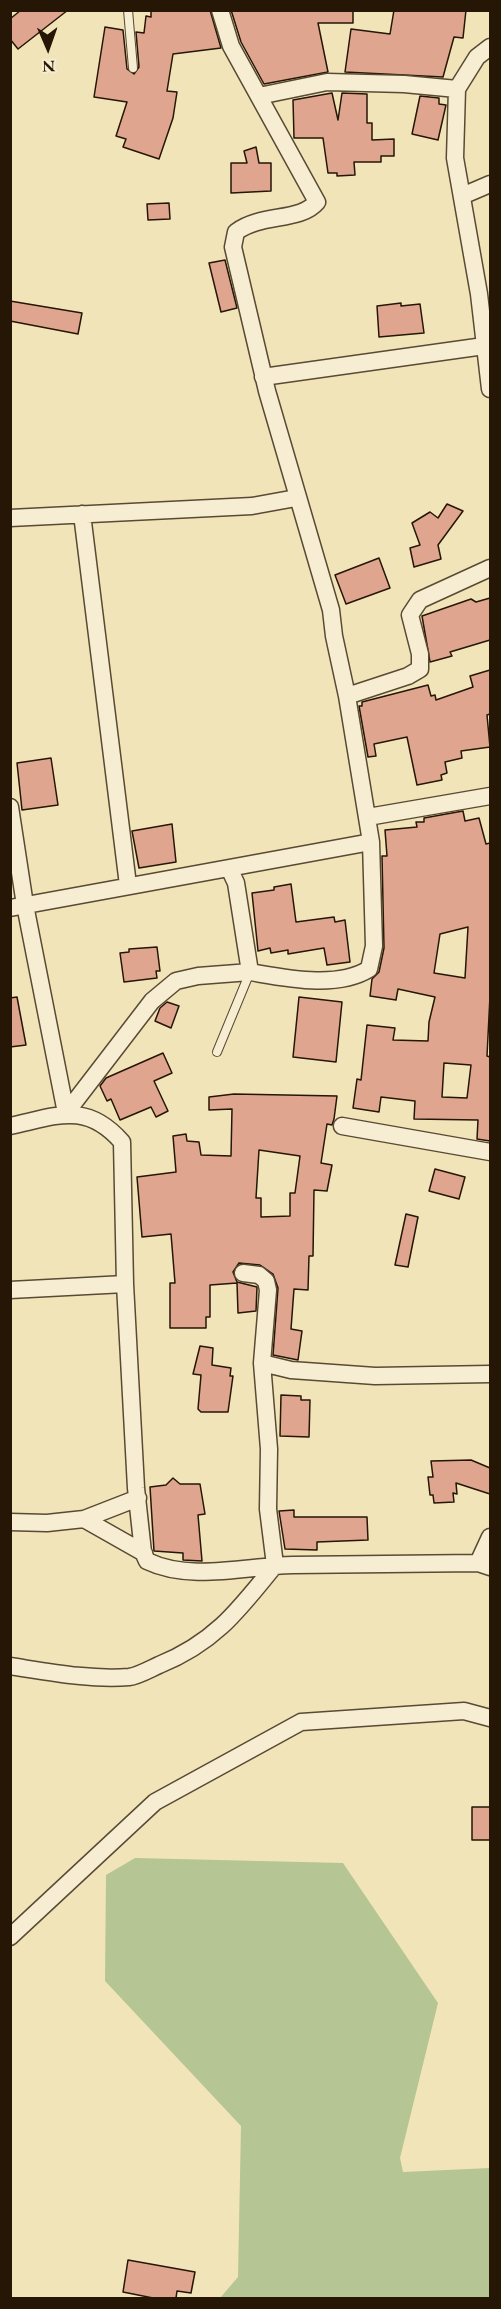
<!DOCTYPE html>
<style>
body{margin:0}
#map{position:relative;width:501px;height:2309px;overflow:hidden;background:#f2e4b9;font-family:"EB Garamond",serif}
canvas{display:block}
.frame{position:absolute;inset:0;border:12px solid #251606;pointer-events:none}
.north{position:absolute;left:18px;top:18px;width:60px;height:60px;-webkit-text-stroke:4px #f7edd2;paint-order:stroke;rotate:178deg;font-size:16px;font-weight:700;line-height:24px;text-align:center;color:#251606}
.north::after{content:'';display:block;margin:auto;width:21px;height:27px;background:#251606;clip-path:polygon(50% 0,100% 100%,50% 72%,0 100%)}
</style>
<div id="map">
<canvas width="501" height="2309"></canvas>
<div class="frame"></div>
<div class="north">N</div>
</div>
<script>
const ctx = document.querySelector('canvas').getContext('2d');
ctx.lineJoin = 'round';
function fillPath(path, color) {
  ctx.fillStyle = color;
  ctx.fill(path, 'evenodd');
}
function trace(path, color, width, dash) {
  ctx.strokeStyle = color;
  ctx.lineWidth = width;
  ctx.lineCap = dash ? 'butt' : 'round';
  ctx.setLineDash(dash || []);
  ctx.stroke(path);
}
const green = new Path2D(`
 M135,1858L343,1863L438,2003L400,2158L403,2172L490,2168V2298H220L238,2277L241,2126L105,1981L106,1875Z`);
const building = new Path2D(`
 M21,10H68L18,49L10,39V19Z
 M151,10H210L221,48L173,54L167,91L177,92L173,118L159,159L123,147L126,139L116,136L127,102L94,97L105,27L123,30L127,69L134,74L139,67L136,32L144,33L146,16L151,17Z
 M231,10H353V23H318L328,72L264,84L241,42Z
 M394,10H466L463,38L454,37L443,77L345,72L351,29L390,34Z
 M332,93L338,120L342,93L367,94V123H372V140L394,139V156H381V162H354L355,175L337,176V173H328L323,138H294L293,100Z
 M420,96L439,98V104L446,105L438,140L412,134Z
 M256,147L259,163H271V191L231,193V163H247L244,151Z
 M169,203L170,219L148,220L147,204Z
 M225,260L237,308L221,312L209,263Z
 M10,301L82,313L78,334L10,321Z
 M401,303V306L420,304L424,333L379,337L377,306Z
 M447,504L463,511L438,545L441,559L414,567L410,548L420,545L412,523L430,512L438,518Z
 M379,558L390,588L346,604L335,575Z
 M490,598V640L450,652L452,656L430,662L422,616L471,599L476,602Z
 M490,670V714L487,715L490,747L461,751L462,758L445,762L447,773L441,775L442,780L417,785L407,737L374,744L376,756L368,757L359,706H362V702L428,685L431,696L435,695L436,700L473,687L470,676Z
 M51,758L58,805L22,810L17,763Z
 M463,811L465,821L479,818L486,844L490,843V996L487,1056L490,1057V1141L477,1139L478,1120L414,1119L415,1101L381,1097L379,1112L353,1108L357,1079L361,1080L367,1025L395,1028L393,1040L428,1041L429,1022L435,997L398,989L396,1000L370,996L372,979L379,972L384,948L382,856H387L385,830L417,827L416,822H424V818ZM468,927L465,978L434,973L440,934ZM444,1063L471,1065L467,1098L442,1097Z
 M172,824L176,862L139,868L132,831Z
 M291,884L296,922L334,917L335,922L345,920L350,962L327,965L324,948L288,954V950L271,953L270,948L258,951L252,893L274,890V887Z
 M157,947L160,971H156L157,978L124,982L120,953L129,952V949Z
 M17,997L26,1045L10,1047V998Z
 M299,997L342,1002L336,1062L293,1057Z
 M167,1002L179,1006L171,1028L155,1021L160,1008Z
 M163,1053L172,1073L154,1081L168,1111L156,1117L151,1107L120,1120L111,1099L107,1101L100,1086L106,1078Z
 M234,1094L337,1096L334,1119L332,1125L327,1124L321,1163L332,1165L327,1191L314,1190L313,1256H309L308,1290L294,1289L291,1329L302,1331L298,1360L273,1355L278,1288L273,1274L260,1265L239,1263L233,1272L237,1282L257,1287L256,1311L238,1313L237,1283L210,1285V1317H206V1328H170V1283H175L171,1234L142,1237L137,1177L176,1172L173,1136L186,1134L187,1141L199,1142L201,1155L231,1156L232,1109L209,1110V1097ZM259,1150L300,1156L295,1193H290V1216L261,1217V1198H256Z
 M435,1169L465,1177L459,1199L429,1191Z
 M406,1214L418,1217L408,1267L395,1265Z
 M200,1346L213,1348L212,1365L231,1368L230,1376H233L228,1412H201L198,1409L201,1375L193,1374Z
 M281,1395L301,1396V1400H310L309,1437L280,1436Z
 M471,1460L490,1468V1494L456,1483L457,1494L453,1493L454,1502L434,1503L433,1495H430L428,1477H433L431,1461Z
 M173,1478L180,1484H200L205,1514L198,1515L202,1561L183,1560V1553L154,1551L150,1487L166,1485Z
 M294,1510V1517H367L368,1540L317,1542V1550L285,1549L279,1511Z
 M472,1807H490V1840H472Z
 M128,2260L195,2272L191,2293L177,2291L176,2298H153L123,2292Z`);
const lane = new Path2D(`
 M128,10L133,68
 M217,1052L250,972`);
const street = new Path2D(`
 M220,10L231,46L317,202C300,222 261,213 236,232L233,247L267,391L331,610L334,636L347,696L371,842L374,946L369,969C337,989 286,978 250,972
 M490,47L477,57L457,89L455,158L479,294L490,389
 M259,96L327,82L404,84L457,89
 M462,196L490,184
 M263,377L484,346
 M82,514L128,885
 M10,518L252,506L296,498
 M347,696L408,676L420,669V654L410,615L420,600L490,568
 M10,807L25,905L66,1113
 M368,817L490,796
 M10,908L229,868
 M66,1113L152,1001L176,981L198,976L250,972L236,883L229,868L371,842
 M10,1126C57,1116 86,1101 122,1142L125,1284L136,1488L143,1552L147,1561C191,1582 246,1566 293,1565C355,1564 416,1564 478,1563L490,1567
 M342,1126L490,1152
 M10,1290L125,1284
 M262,1363L291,1370L375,1376L490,1374
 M84,1519L144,1553
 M10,1522L47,1523L84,1519L138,1498
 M478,1563L490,1537
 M10,1666C49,1672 90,1680 129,1677C138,1676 150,1669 159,1665C214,1643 238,1611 275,1565L268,1509L269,1449L262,1363L268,1290L266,1281L259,1275L243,1273
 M10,1937L155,1802L301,1722L464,1711L490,1718`);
fillPath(green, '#b5c593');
fillPath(building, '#dfa58f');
trace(building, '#251606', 1.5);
trace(lane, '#584a33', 10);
trace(street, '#584a33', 19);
trace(lane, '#f7edd2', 8);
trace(street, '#f7edd2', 16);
</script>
